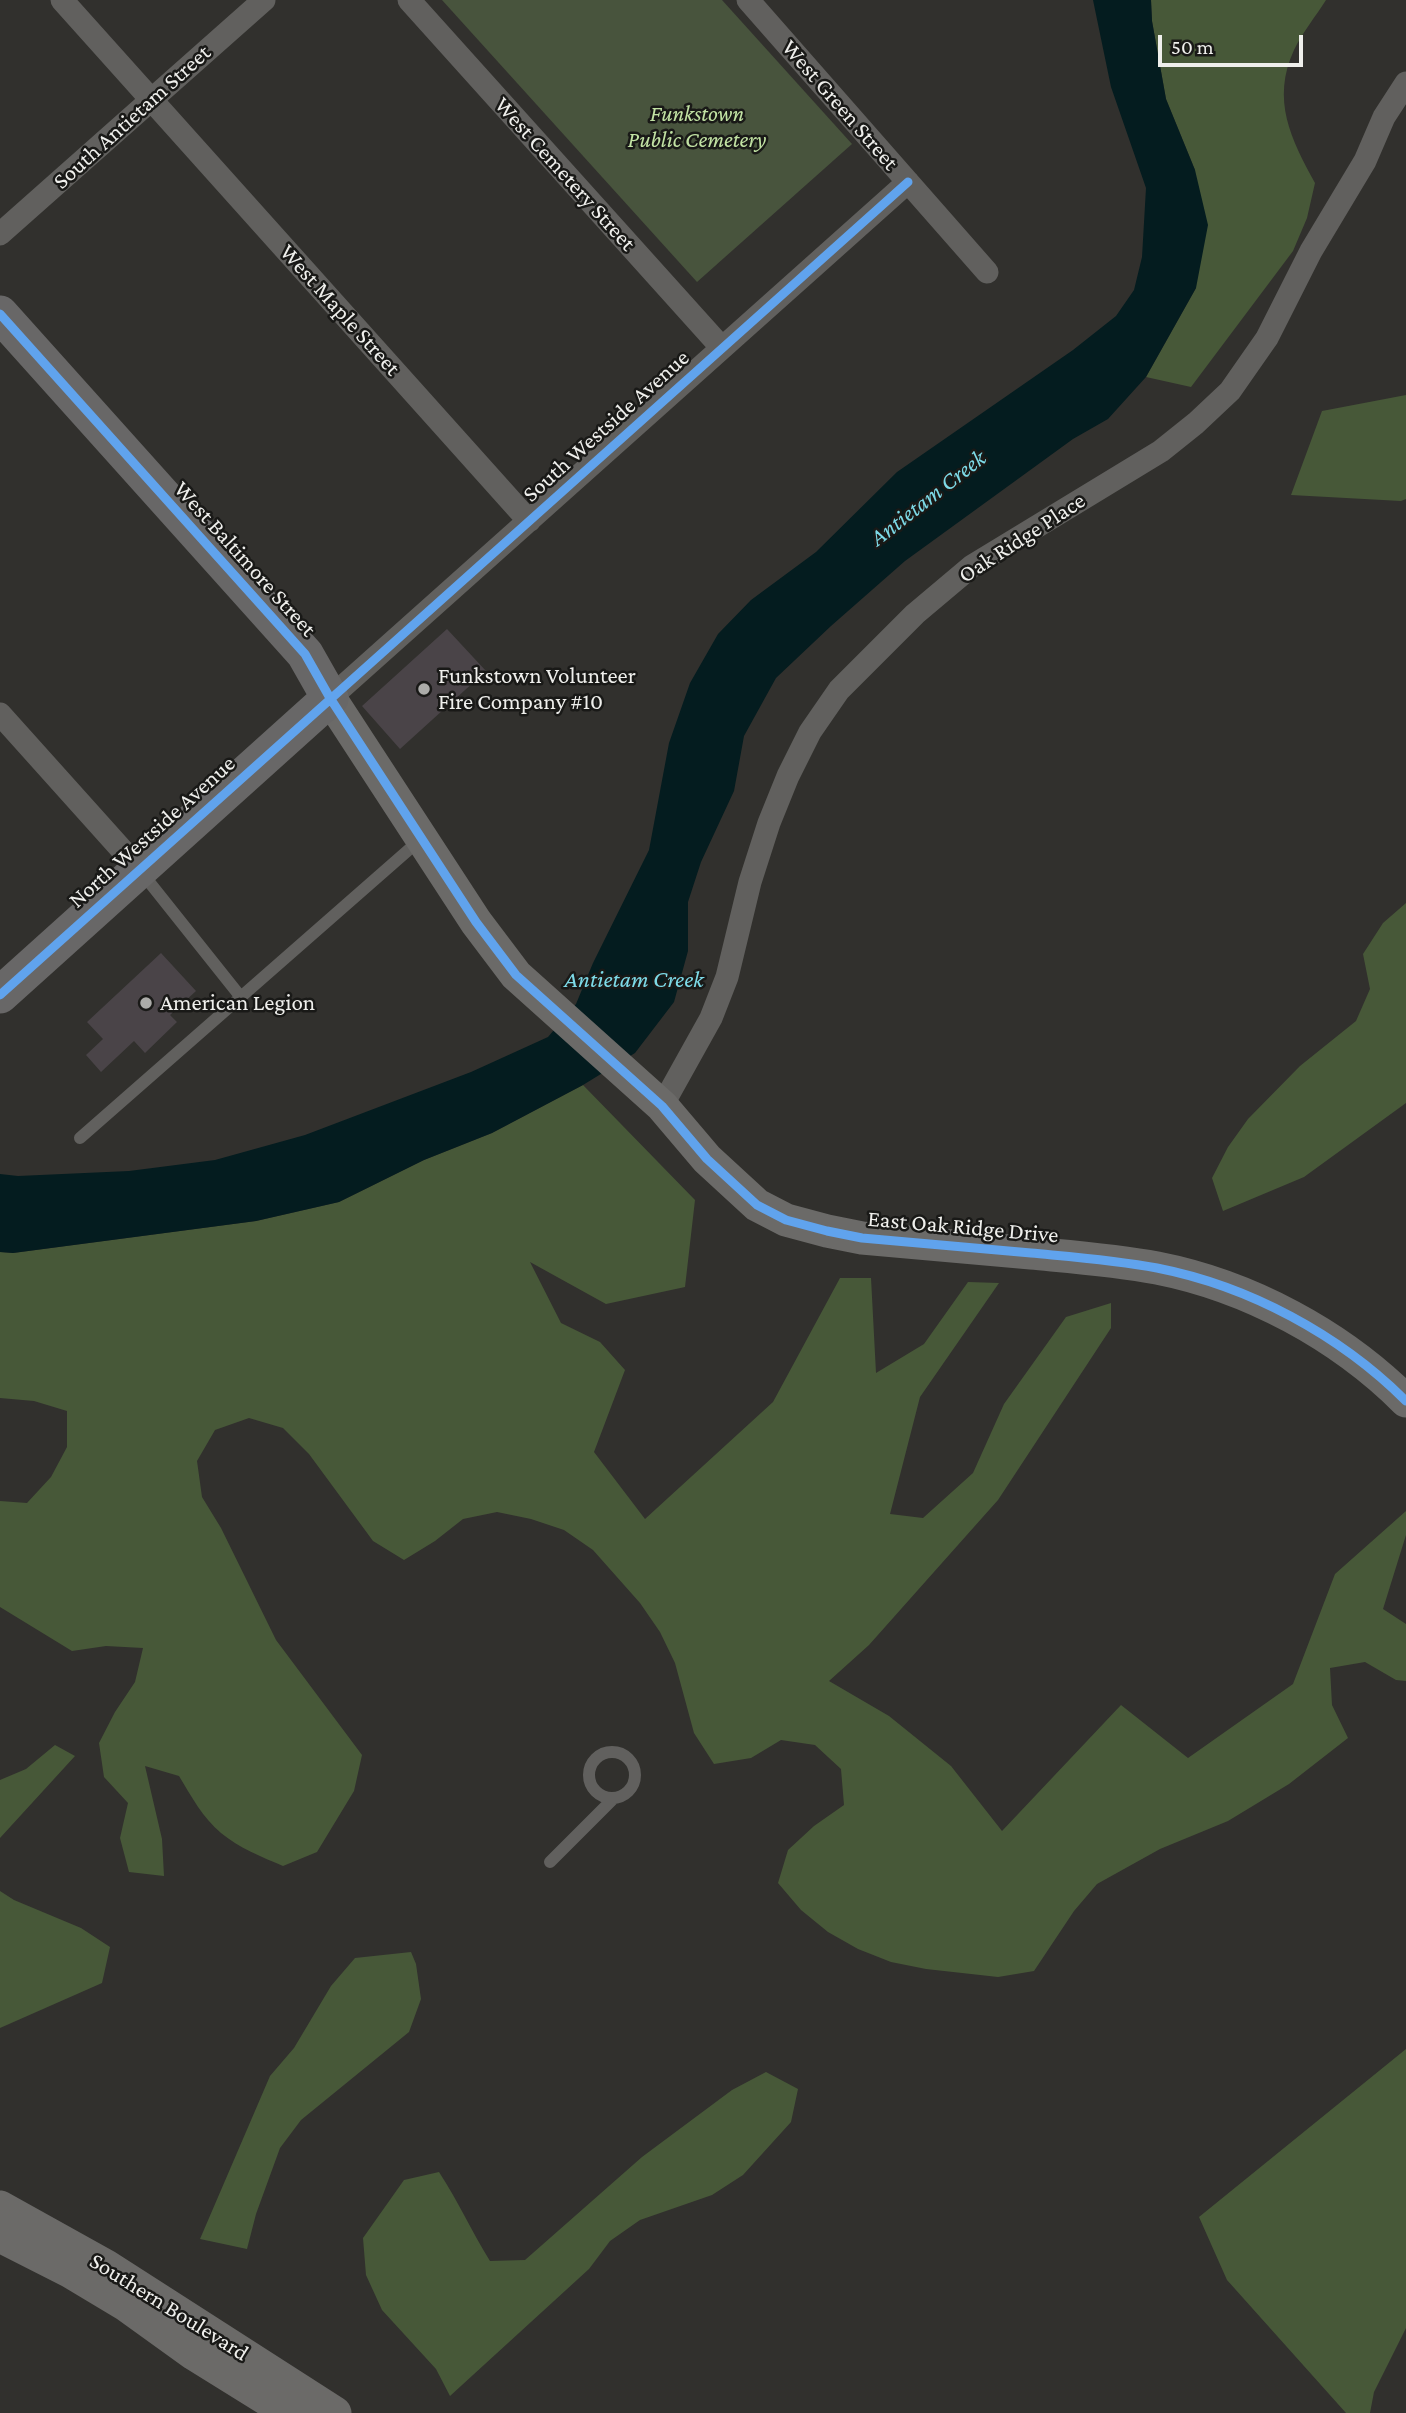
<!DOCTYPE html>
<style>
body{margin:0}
#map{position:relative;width:1406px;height:2413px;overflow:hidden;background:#31302d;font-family:"Crimson Pro",serif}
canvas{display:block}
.scale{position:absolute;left:1158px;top:35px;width:145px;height:32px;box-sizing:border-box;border:4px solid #efefec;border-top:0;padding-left:9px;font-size:21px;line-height:24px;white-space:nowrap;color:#efefec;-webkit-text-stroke:5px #191917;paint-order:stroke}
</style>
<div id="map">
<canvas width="1406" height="2413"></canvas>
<div class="scale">50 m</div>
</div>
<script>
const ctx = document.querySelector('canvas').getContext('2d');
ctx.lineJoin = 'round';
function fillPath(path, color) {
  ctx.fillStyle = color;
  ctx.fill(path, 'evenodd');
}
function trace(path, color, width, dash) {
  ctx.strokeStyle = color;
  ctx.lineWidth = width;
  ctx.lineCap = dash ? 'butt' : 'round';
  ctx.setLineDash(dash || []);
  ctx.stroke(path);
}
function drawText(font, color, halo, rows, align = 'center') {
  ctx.font = font + ' "Crimson Pro",serif';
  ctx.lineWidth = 5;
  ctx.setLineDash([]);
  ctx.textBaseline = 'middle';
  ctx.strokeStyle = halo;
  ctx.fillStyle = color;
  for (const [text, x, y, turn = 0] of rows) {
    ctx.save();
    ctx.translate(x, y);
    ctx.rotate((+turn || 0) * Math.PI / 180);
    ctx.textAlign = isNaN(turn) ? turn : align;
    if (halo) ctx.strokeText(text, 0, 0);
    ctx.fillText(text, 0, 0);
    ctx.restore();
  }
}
const green = new Path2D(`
 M442,0H722L852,144L697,282Z`);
const forest = new Path2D(`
 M1151,0H1326C1316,16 1302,33 1294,50C1271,100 1291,139 1315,183L1307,218L1293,251L1191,387L1146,377L1196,288L1195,170L1166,99L1152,21Z
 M1406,395V499L1401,501L1291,495L1322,411Z
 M1406,903V1103L1304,1177L1223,1211L1212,1178L1228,1147L1248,1119L1300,1066L1356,1021L1370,989L1363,954L1383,923Z
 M583,1085L695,1200L685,1287L606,1304L530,1262L561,1323L600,1342L625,1370L594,1452L645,1519L773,1402L840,1278H871L876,1373L924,1344L968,1282L999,1283L920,1397L890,1514L923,1518L973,1473L1004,1404L1066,1317L1111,1303V1328L998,1500L869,1645L829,1681L889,1716L951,1766L1002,1831L1121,1705L1188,1758L1293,1684L1335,1574L1406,1511V1535L1383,1609L1406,1624V1681L1396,1680L1365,1662L1330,1668L1332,1705L1348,1738L1289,1784L1228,1821L1160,1849L1097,1884L1074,1911L1034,1971L998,1977L926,1969L891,1962L858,1949L828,1932L801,1910L778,1883L788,1850L814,1826L844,1805L841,1769L815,1745L781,1740L751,1758L714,1764L694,1733L675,1663L660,1632L640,1603L593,1550L564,1530L531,1519L497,1512L463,1519L435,1541L404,1560L373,1541L309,1454L283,1428L249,1418L215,1430L197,1461L202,1497L221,1528L276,1640L362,1755L354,1791L317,1852L283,1866C262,1857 239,1848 221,1833C203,1818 191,1796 179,1776L145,1766L162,1839L164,1876L129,1872L120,1838L128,1803L104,1777L99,1743L115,1712L135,1682L143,1648L106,1646L72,1651L0,1607V1501L27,1503L51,1477L67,1447V1411L34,1401L0,1398V1252L13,1253L256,1221L339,1202L424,1160L492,1133Z
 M55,1745L75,1756L0,1838V1780L26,1769Z
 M0,1891L14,1900L81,1928L110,1947L102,1983L0,2028Z
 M411,1952L416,1964L421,1999L409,2032L301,2120L280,2148L256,2214L247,2249L200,2239L270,2076L294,2048L331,1986L355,1958Z
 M1406,2049V2328L1374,2392L1370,2413H1346L1227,2280L1199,2217Z
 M766,2072L798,2089L791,2122L743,2175L712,2195L640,2220L610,2241L589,2269L450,2396L436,2369L382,2310L366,2275L363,2238L404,2180L439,2172C458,2201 472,2232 490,2261L525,2260L642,2157L732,2090Z`);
const water = new Path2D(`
 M1093,0H1151L1152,21L1166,99L1195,170L1208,225L1196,288L1146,377L1108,419L1073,439L905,561L831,626L776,678L744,736L734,791L701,862L688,902V951L674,1002L635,1053L583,1085L492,1133L424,1160L339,1202L256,1221L13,1253L0,1252V1174L18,1176L129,1171L215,1160L305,1135L471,1072L548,1037L576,1004L593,963L649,850L669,743L690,683L718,634L751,600L816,552L897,472L1073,350L1116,316L1134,290L1142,257L1146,188L1111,87Z`);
const building = new Path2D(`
 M447,629L486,671L400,749L362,706Z
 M161,953L196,991L170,1015L177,1022L145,1053L134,1041L101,1072L86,1055L103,1039L87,1022Z`);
const lane = new Path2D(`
 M142,873L240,996
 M80,1138L421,839
 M589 1775a23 23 0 1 1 46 0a23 23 0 1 1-46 0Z
 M550,1862L613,1799`);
const street = new Path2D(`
 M62,0L529,521
 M409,0L722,348
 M748,0L987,272
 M0,234L264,0
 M330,698L908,182
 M0,714L140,870
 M662,1106L711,1018L727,977L750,882L769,823L788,776L810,732L839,690L915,614L972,566L1161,451L1196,423L1230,391L1267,338L1311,251L1365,161L1384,117L1406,83`);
const secondary = new Path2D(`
 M330,698L476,922L516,975L662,1106L707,1159L757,1205L786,1220L827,1231L862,1238C918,1243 974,1248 1031,1253C1073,1257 1115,1260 1157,1268C1249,1286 1340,1335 1406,1401
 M0,2207L106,2266L335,2413
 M0,2236L71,2272L126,2305L194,2354L289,2413`);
const primary = new Path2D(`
 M0,314L305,654L330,698L0,995`);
const cycleway = new Path2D(`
 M0,314L305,654L330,698L476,922L516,975L662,1106L707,1159L757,1205L786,1220L827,1231L862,1238C918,1243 974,1248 1031,1253C1073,1257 1115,1260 1157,1268C1249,1286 1340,1335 1406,1401
 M0,995L908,182`);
const markers = [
 [424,689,7,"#acaca9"],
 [146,1003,7,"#acaca9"]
];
const streetNames = [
 ["West Green Street",840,105,49],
 ["South Antietam Street",132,117,-42],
 ["West Cemetery Street",565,174,48],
 ["West Maple Street",340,310,48],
 ["South Westside Avenue",606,426,-42],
 ["Oak Ridge Place",1022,538,-33],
 ["West Baltimore Street",245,559,48],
 ["North Westside Avenue",152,832,-42],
 ["East Oak Ridge Drive",963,1227,5],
 ["Southern Boulevard",169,2307,32]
];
const parkNames = [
 ["Funkstown",697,114],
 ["Public Cemetery",697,140]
];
const poiNames = [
 ["Funkstown Volunteer",438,676],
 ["Fire Company #10",438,702],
 ["American Legion",160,1003]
];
const waterNames = [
 ["Antietam Creek",928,498,-38],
 ["Antietam Creek",634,980]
];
fillPath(green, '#48543d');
fillPath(forest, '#475838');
fillPath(water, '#041c1f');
fillPath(building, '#4a4448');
trace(lane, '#61605e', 12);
trace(street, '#61605e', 23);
trace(secondary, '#6b6a68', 33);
trace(primary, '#686767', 37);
trace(cycleway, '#60a3ed', 9);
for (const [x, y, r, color] of markers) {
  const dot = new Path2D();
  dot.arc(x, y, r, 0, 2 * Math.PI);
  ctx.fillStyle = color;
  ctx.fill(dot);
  trace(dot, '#191917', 2.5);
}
drawText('23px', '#efefec', '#191917', streetNames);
drawText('italic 23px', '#c2e3a4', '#191917', parkNames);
drawText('23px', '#efefec', '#191917', poiNames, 'left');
drawText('italic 24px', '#7ddae7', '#191917', waterNames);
</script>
